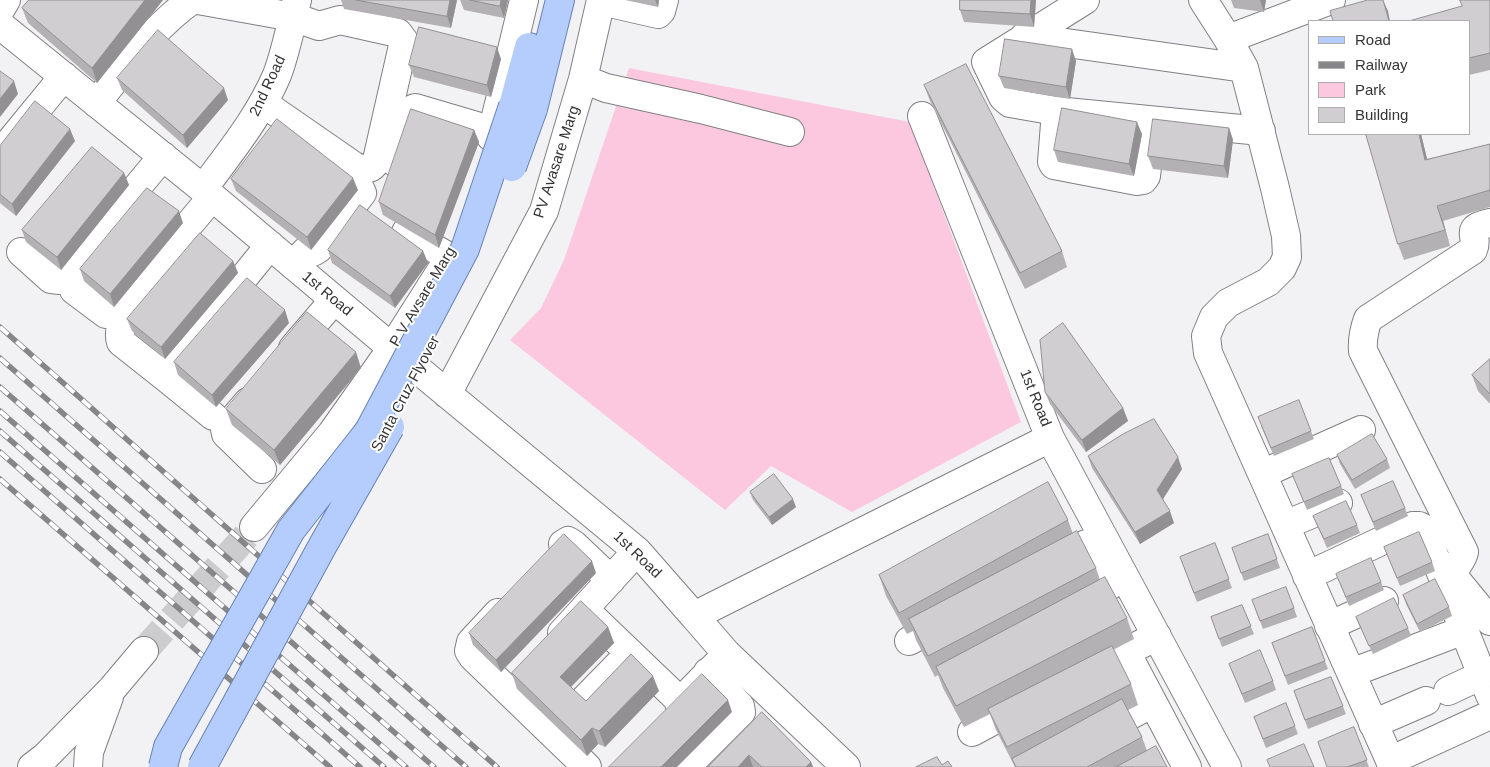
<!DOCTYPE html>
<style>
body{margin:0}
#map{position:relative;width:1490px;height:767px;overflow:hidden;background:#f2f2f5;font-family:Arial,sans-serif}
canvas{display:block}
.legend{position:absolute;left:1308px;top:20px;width:162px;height:115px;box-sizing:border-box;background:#fff;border:1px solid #aeaeae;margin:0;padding:6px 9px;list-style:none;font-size:15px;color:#343435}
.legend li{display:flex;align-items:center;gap:10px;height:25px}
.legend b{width:25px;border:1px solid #aeaeae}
</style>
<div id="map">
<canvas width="1490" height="767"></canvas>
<ul class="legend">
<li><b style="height:6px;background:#b5cdfd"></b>Road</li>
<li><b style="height:6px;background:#868688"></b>Railway</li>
<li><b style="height:14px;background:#fbc8e0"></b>Park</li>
<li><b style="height:14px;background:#d1ced1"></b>Building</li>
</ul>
</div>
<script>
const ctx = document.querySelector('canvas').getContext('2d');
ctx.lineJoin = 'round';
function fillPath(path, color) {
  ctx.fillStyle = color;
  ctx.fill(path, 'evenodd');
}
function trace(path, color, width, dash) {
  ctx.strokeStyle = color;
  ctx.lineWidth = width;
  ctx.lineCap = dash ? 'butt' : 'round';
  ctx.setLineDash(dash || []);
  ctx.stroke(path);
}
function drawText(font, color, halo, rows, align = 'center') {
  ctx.font = font + ' Arial,sans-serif';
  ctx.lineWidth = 4;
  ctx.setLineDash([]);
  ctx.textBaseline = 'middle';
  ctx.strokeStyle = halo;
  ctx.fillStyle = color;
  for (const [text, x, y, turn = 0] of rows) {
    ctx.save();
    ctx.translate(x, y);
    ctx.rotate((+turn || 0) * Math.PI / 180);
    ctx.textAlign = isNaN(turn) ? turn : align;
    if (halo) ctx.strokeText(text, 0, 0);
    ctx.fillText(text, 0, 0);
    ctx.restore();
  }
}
const green = new Path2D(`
 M629,68L910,122L1021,422L852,512L771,466L725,510L510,340L541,308L564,260Z`);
const minorTunnel = new Path2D(`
 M144,651L254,527`);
const minor = new Path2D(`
 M198,0L293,17L319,26L340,20L398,33L404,41L377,160C372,170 364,171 354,166L263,103
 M1085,0L986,62L1003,97L1010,103L1056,111L1261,131
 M1203,0L1228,39L1244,68L1275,188L1286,236L1287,257L1282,268L1268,282L1228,303L1214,317L1206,336L1208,353L1393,767
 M601,1L658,14L661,11L664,0
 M0,10L6,0
 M0,25L203,189L392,348L637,551L694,616L1050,438L922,116
 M1024,37L1244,68
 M1228,39L1331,0
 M583,79L606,88L701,109L790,132
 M96,103C126,67 153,27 192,0
 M1056,111L1052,162L1054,165L1137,181L1143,180L1146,176L1152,121
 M491,137L524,0
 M0,154L64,76
 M395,162L408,115L411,110L415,108L493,131
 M203,189C230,152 259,117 277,75C286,51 291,25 297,0
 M1490,223C1462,229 1480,235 1473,250L1368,319C1364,330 1362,339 1363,351L1464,552C1462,562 1453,566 1454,577L1490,621
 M406,232L449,257
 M103,243C94,255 73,275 74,290L106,314L112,315L116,312L212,197
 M21,252L51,279L60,280L163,156
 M293,265L306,251L313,252L318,249L362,193L359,187L330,165
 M139,303C129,314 116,326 121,342L164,376
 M293,348L334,300
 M447,394L544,211L583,79L601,0
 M248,402L225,429L226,434L262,469
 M213,416L164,376L270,245
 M1050,438L1227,767
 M1262,474L1361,430
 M1285,525L1338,503
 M254,527L332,433L392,348L444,266
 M563,544L568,541L573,544L611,580
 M1086,544L1109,586
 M1307,576L1413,526H1419L1423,528L1464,630L1351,673
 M584,609L680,701
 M498,613L471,642L469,651L473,657L587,767
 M694,616L727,654L846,767
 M1329,626L1384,601
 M1464,630L1490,695
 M562,633L637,551
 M909,641L948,620
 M1126,652L1187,767
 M1084,673L1157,636
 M1448,691L1482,675
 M584,700L630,653
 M679,703L727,654
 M1373,724L1426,701
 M972,732L1026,703
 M1390,761L1490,715
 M32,767L45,757L112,689L144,651
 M88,767L89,752L109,697
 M686,767L741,712L740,706L708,672
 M1033,767L1153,703`);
const major = new Path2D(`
 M513,106L529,47
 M533,109L560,0`);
const rail = new Path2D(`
 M0,327L497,767
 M0,358L466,767
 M0,387L434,767
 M0,411L406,767
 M0,431L384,767
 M0,452L360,767
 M0,479L330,767`);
const majorBridge = new Path2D(`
 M512,167L533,109
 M163,767L168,747L291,530L369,431L465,249L513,106
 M202,767L323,545L390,427`);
const wall = new Path2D(`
 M29,0H163L97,83L28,23L22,8Z
 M341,0H457L451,28L344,9Z
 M460,0H508L504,18L464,10Z
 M625,0H659L658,7Z
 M1036,0L1034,27L964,22L960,10Z
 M1231,0H1266L1264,12L1234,8Z
 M1490,0V70L1469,75V21Z
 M501,59L491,97L414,77L409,65Z
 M1076,61L1070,99L1004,88L999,76Z
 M117,78L228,100L187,148L122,90Z
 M924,85L1062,251L1067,267L1025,289L930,101Z
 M1229,128L1233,140L1228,178L1153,169L1148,156Z
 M474,130L479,142L439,248L383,215L379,202Z
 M1142,134L1134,176L1058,162L1054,150Z
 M1366,134H1421L1427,159L1490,144V207L1443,221L1450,246L1404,260L1398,244Z
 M75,141L16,216L0,203V146Z
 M124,173L129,185L61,270L26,242L22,230Z
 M231,179L358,190L311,250L236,191Z
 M183,223L114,307L84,281L80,269Z
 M328,250L423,251L428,263L395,308L332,263Z
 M233,261L238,273L165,359L132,331L127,319Z
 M289,323L216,407L178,375L174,362Z
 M1490,359V404L1478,391L1472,375Z
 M361,368L280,465L232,425L226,409Z
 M1045,392L1123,408L1128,421L1086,452L1050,404Z
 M1299,400L1314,439L1274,456L1261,426Z
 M1337,455L1387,459L1390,468L1355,489L1340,464Z
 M1088,456L1182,469L1163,499L1174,523L1140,544L1092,468Z
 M1292,474L1341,486L1344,494L1307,510Z
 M750,492L796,507L772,525L753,500Z
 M1361,495L1405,508L1408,516L1376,531Z
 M1313,516L1357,525L1360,533L1327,548Z
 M1068,520L1073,534L1096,568L1100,580L1127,618L1134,639L1113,650L1131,684L1138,705L1128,710L1142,737L1147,751L1167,767H1015L996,730L990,714L964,727L943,688L938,675L935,677L916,640L913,631L907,634L886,596L879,575Z
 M1268,534L1280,568L1244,581L1232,548Z
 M1215,543L1232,588L1197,602L1180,557Z
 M1384,547L1432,562L1435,571L1400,586Z
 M596,573L501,672L473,645L469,633Z
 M1336,574L1381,582L1384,590L1349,606Z
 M1403,595L1449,607L1452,616L1420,632L1406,604Z
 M1252,600L1294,608L1297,617L1263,629Z
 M1242,605L1254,634L1222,647L1211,617Z
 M1356,617L1408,628L1411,636L1373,654L1359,625Z
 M608,627L614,643L571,687L586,701L659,691L605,747L598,744L587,756L517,689L512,673Z
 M1312,627L1328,669L1288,685L1272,643Z
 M1229,664L1273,681L1276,690L1245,703Z
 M1331,677L1346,714L1308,729L1294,691Z
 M1286,703L1298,734L1266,748L1254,717Z
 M762,712L811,762L813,767H708Z
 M1354,727L1369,767H1327Z`);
const shadedWall = new Path2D(`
 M145,0H163L97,83L92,68Z
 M450,0H457L451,28L447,16Z
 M501,0H508L504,18L500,6Z
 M655,0H659L658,7Z
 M1031,0H1036L1034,27L1030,14Z
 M1260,0H1266L1264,12Z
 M1383,0L1388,11L1390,21H1389Z
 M497,47L501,59L491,97L487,85Z
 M1072,49L1076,61L1070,99L1066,87Z
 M14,81L18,94L0,117V99Z
 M224,88L228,100L187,148L183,135Z
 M1137,122L1142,134L1134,176L1129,164Z
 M1229,128L1233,140L1228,178L1224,166Z
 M70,129L75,141L16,216L12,204Z
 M474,130L479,142L439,248L435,235Z
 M1419,134H1421L1431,175L1425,160Z
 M124,173L129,185L61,270L57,257Z
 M353,178L358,190L311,250L307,237Z
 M1437,206L1443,221L1450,246L1445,230Z
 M179,211L183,223L114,307L110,294Z
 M423,251L428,263L395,308L390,296Z
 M233,261L238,273L165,359L161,347Z
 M285,310L289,323L216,407L212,395Z
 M356,352L361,368L280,465L274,450Z
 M1123,408L1128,421L1086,452L1082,440Z
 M1178,457L1182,469L1161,502L1157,490Z
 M793,499L796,507L772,525L769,517Z
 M1170,511L1174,523L1140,544L1135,532Z
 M592,561L596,573L501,672L496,660Z
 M608,627L614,643L566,692L560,677Z
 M653,676L659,691L605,747L599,731Z
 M728,700L732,712L677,767H661Z
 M592,728L598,744L587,756L581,740Z
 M749,755L753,767H738Z
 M811,762L813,767H806Z`);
const building = new Path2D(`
 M29,0H145L92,68L22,8Z
 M356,0H450L447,16Z
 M470,0H501L500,6Z
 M960,0H1031L1030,14L960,10Z
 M1368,0H1383L1389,21H1333L1330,11Z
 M1460,0H1490V53L1469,58V21H1409L1462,6Z
 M419,27L497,47L487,85L409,65Z
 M158,30L224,88L183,135L117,78Z
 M1005,39L1072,49L1066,87L999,76Z
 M966,64L1062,251L1020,273L924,85Z
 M0,71L14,81L0,99Z
 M35,101L70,129L12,204L0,194V146Z
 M1062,108L1137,122L1129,164L1054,150Z
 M411,109L474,130L435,235L379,202Z
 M277,119L353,178L307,237L231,179Z
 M1153,119L1229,128L1224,166L1148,156Z
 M1366,134H1419L1425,160L1490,144V190L1437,206L1445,230L1398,244Z
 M92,147L124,173L57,257L22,230Z
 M147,188L179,211L110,294L80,269Z
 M360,205L423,251L390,296L328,250Z
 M200,233L233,261L161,347L127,319Z
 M247,278L285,310L212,395L174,362Z
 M307,312L356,352L274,450L226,409Z
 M1063,323L1123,408L1082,440L1045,392L1040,340Z
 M1490,359V394L1472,375Z
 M1299,400L1311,431L1271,448L1258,417Z
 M1154,419L1178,457L1157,490L1170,511L1135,532L1088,456L1123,434Z
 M1372,434L1387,459L1352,480L1337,455Z
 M1329,458L1341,486L1304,502L1292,474Z
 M774,474L793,499L769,517L750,492Z
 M1393,481L1405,508L1373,522L1361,495Z
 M1048,482L1068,520L899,613L879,575Z
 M1346,501L1357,525L1324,539L1313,516Z
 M1077,531L1096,568L928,656L909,619Z
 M1419,532L1432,562L1397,578L1384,547Z
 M564,534L592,561L496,660L469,633Z
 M1268,534L1277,559L1241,573L1232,548Z
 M1215,543L1229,579L1194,593L1180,557Z
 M1371,558L1381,582L1346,597L1336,574Z
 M1105,577L1127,618L956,706L936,667Z
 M1435,579L1449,607L1417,624L1403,595Z
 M1286,587L1294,608L1260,621L1252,600Z
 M1394,598L1408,628L1369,646L1356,617Z
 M581,601L608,627L560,677L586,701L631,654L653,676L599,731L592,728L581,740L512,673Z
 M1242,605L1251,626L1219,639L1211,617Z
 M1312,627L1325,661L1285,676L1272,643Z
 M1112,646L1131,684L1007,747L988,709Z
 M1260,650L1273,681L1242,694L1229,664Z
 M702,674L728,700L661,767H609Z
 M1331,677L1343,706L1305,720L1294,691Z
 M1122,699L1142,737L1087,767H1016L1012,759Z
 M1286,703L1295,726L1263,739L1254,717Z
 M762,712L811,762L806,767H762L749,755L738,767H708Z
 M1354,727L1367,760L1347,767H1327L1318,742Z
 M1304,744L1314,767H1270L1267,760Z
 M1156,746L1167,767H1116Z
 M937,757L942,765L948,761L952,767H916Z`);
const streetNames = [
 ["2nd Road",268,86,-65],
 ["PV Avasare Marg",557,162,-72],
 ["1st Road",327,294,40],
 ["P V Avsare Marg",423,297,-59],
 ["Santa Cruz Flyover",406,394,-62],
 ["1st Road",1035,398,68],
 ["1st Road",637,555,44]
];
fillPath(green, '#fbc8e0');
trace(minorTunnel, '#cccccf', 28, [28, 14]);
trace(minor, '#808083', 30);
trace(major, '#6782b6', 30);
trace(minor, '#fff', 28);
trace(major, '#b5cdfd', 28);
trace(rail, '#868688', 5.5);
trace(rail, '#fff', 4, [11]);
trace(majorBridge, '#6782b6', 30, []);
trace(majorBridge, '#b5cdfd', 28);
fillPath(wall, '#b4b1b4');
fillPath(shadedWall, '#929092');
fillPath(building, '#d1ced1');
trace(building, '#929092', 1);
drawText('15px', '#343435', '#fff', streetNames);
</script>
